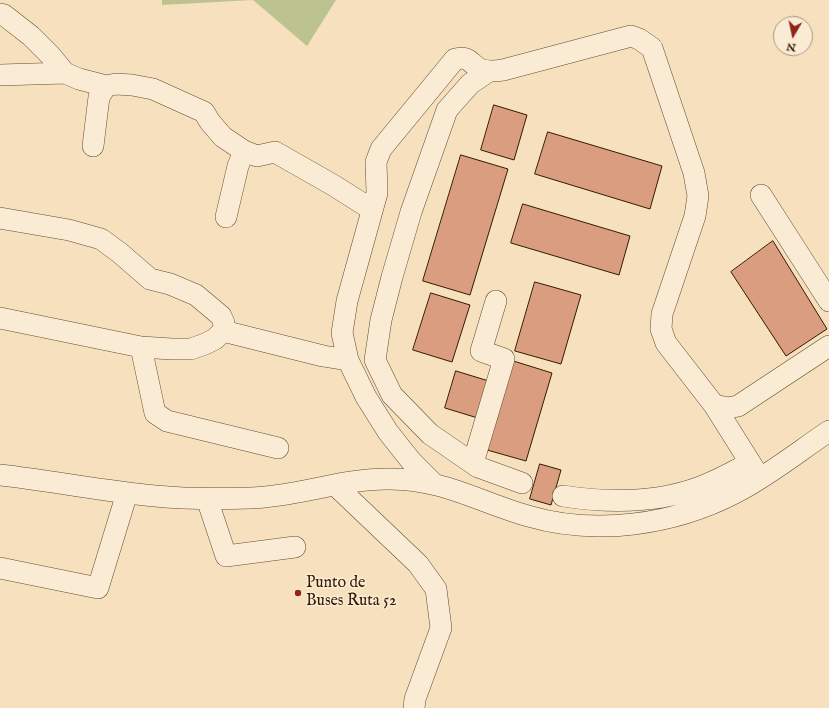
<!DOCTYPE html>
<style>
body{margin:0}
#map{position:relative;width:829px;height:708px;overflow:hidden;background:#f7e0bd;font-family:"IM FELL English",serif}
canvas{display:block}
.north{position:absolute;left:773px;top:16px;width:40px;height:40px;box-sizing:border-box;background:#faebd4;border:1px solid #aa9880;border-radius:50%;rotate:189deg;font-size:11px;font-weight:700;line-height:16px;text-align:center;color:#311b02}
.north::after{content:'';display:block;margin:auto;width:14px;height:18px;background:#8f2418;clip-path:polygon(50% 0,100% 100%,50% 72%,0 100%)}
</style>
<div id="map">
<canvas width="829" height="708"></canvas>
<div class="north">N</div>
</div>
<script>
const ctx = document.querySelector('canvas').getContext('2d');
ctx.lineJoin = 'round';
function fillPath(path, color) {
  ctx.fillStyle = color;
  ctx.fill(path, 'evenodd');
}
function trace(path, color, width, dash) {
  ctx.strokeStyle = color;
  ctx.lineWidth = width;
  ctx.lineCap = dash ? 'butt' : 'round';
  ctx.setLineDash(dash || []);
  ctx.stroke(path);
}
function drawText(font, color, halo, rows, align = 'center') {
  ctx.font = font + ' "IM FELL English",serif';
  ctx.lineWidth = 3;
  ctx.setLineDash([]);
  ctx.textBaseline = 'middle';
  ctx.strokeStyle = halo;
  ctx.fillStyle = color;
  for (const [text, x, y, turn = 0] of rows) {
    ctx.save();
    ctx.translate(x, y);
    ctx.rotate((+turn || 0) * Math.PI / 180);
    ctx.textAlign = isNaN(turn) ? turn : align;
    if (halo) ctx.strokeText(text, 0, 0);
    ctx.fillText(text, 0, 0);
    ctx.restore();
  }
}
const green = new Path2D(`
 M162,0H336L307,46L253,0L162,5Z`);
const building = new Path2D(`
 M494,105L527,115L514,160L481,150Z
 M548,132L662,166L650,209L535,174Z
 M461,155L508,169L470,295L423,281Z
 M523,204L630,236L619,275L511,243Z
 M773,241L827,329L786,356L731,272Z
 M535,282L581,295L561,364L515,351Z
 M431,293L470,305L452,362L413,350Z
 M507,359L552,373L526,461L480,448Z
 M456,371L492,382L481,419L445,408Z
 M540,464L561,470L551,505L530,499Z`);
const minor = new Path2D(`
 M0,14L4,15L31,36L50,55L65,73L79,79L106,86
 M489,71L470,84L447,110L411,212L392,277L381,320L375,360L392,395L430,434L478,467L522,483
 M0,75L65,73
 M93,146L99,97L106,86L116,84L132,85L153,89L204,112L210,122L223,137L244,151L257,156L275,152L333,185L371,209
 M761,195L829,301
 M226,217L238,166L244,151
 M0,218L69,230L101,239L120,253L150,279L170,284L196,295L221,316L224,323L223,331L215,339L205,344L191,349H172L141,347L0,318
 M223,331L323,356L348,360
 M141,347L155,413L167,421L278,448
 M714,405L758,475
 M473,463L504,359L481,351L496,301
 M0,475C52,481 103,491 155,496C186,499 218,499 250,498C296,497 341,479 387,479C441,478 479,502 528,516C596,536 673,525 735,493C768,476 798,452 829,431
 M434,484L411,461L388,432L366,397L348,360L342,333L347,301L377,193L376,162L381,149L455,59C471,56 469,63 480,69C487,72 496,71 503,70L631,36L639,39L652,48L694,173L698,196L695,216L662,314L661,329L666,343L714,405L728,408L738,406L829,346
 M335,485L418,564L436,589L441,628L415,699L414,708
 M563,496C608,503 657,503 700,487C717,481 734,471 750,463
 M207,499L226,556L295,547
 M0,568L98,588L127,493`);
const markers = [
 [298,593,4,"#8f2418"]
];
const poiNames = [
 ["Punto de",306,584],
 ["Buses Ruta 52",306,602]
];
fillPath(green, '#bdc291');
fillPath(building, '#da9d7f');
trace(building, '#311b02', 1);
trace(minor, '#624c31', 22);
trace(minor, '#faebd4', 21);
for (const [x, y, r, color] of markers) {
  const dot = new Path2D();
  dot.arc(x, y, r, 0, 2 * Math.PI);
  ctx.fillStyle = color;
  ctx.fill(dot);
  trace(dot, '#faebd4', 1.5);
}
drawText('16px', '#311b02', '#faebd4', poiNames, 'left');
</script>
